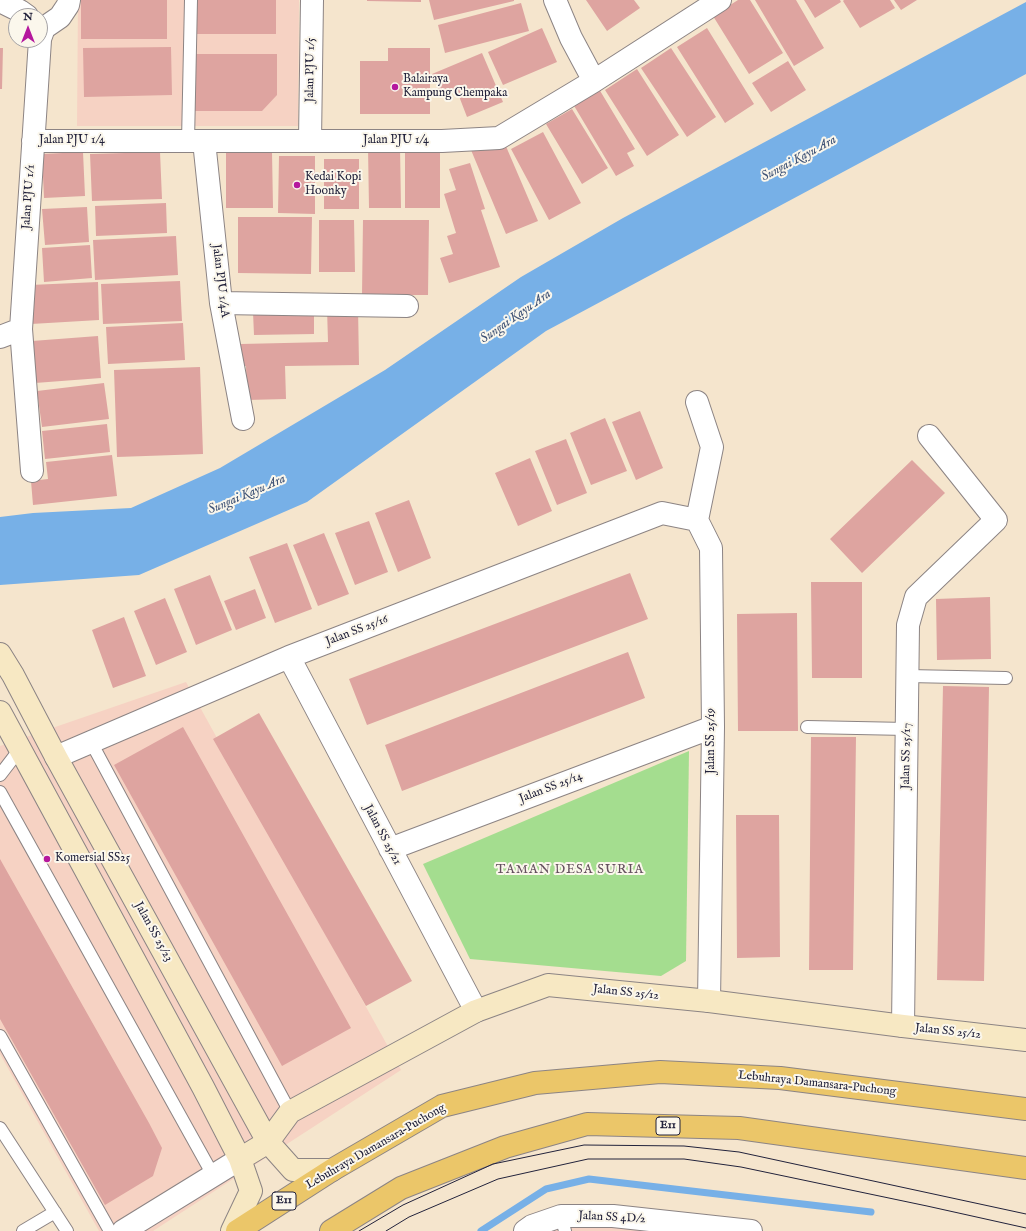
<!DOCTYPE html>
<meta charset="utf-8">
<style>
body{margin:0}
#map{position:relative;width:1026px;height:1231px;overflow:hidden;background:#f5e5cd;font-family:"IM FELL English",serif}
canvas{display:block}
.north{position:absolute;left:8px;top:8px;width:40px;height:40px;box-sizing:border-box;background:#fbf7ec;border:1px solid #a4a2a5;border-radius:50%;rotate:0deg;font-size:11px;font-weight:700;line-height:16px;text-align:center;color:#22223b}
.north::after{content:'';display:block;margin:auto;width:14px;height:18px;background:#b5179e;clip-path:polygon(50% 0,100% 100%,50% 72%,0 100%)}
</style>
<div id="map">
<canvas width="1026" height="1231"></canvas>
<div class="north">N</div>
</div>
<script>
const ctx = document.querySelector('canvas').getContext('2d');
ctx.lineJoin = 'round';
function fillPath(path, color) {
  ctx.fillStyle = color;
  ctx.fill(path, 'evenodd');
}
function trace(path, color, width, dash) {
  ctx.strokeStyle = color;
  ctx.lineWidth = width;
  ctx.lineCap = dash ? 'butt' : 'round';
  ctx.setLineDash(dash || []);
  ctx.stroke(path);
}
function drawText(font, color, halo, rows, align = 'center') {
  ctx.font = font + ' "IM FELL English",serif';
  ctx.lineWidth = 4;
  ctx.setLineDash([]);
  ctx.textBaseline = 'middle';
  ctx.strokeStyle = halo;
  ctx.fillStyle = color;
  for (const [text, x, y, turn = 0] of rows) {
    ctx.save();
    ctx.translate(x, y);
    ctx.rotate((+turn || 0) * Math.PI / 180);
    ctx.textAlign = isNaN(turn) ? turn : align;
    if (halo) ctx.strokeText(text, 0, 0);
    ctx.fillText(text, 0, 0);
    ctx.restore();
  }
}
const built = new Path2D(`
 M78,0H299L298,126H77Z
 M186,682L401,1070L153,1231H99L0,1054V746Z
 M571,1222L657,1231H544Z`);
const green = new Path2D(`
 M689,751L686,961L661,976L470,959L423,864Z`);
const water = new Path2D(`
 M1026,2V74L546,331L307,502L139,575L0,585V517L33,513L131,508L220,468L385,370L521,277L623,218Z`);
const stream = new Path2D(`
 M481,1231L546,1189L589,1179L871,1212`);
const building = new Path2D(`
 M81,0H167V39H81Z
 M191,0H276V34H191Z
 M367,0H421V2L367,1Z
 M429,0H514V1L434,20Z
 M586,0H634L640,8L607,31Z
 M738,0H750L783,53L749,74L713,16Z
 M755,0H796L824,48L794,66Z
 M804,0H840L841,2L815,18Z
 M844,0H890L895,8L860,28L843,1Z
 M894,0H917L901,10Z
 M521,3L529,31L445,53L438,25Z
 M542,28L557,62L503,85L488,52Z
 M707,28L754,104L725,123L677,47Z
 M171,47L172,95L84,97L83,48Z
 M0,48H3L2,89H0Z
 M388,48H430V114H360V61H388Z
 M671,48L716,117L687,137L641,68Z
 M482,53L503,102L467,117L457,91L442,97L432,74Z
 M194,54H277V95L262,111H194Z
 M788,61L806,90L771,112L752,83Z
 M637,69L679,135L647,156L605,90Z
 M596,84L635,149L627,153L634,166L616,176L570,99Z
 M572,109L608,168L582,184L546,124Z
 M543,132L581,203L549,220L511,149Z
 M502,137L538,221L506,234L471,150Z
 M368,147H400L401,208H369Z
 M405,147H440V208H405Z
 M83,152L85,196L44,198L42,154Z
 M160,152L162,199L92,201L90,154Z
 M226,152H272L273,208H226Z
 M279,156H315V214L278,213Z
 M324,159H359V209H324Z
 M470,163L485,209L481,210L500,267L449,283L440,258L453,254L447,236L456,233L444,194L456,190L449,169Z
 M166,203L167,233L96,236L95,206Z
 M87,207L89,242L45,245L42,209Z
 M238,217H312L311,274L238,273Z
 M319,220H354L355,272H319Z
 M363,220H429L428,295H362Z
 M176,236L178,275L95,280L93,240Z
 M90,245L92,278L44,282L42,248Z
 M180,281L182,321L103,324L101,284Z
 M98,282L99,320L31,324L30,285Z
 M358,307L359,365L285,366L286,399L247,400L246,366L241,367V344L328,342L327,308Z
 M314,310V334L254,335L253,312Z
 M183,323L185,360L108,364L106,327Z
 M98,336L101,378L35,383L32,341Z
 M200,367L203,454L117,457L114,370Z
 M104,383L109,419L42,427L37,391Z
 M640,411L663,468L636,480L612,422Z
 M605,418L627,471L591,485L570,433Z
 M107,424L110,452L45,459L42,431Z
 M566,439L587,493L557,505L535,451Z
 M112,455L117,496L33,505L31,481L48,479L46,462Z
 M530,458L552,511L518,526L495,473Z
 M912,460L945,493L862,573L830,539Z
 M409,500L431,558L398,572L375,513Z
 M369,521L388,572L355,585L335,533Z
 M324,533L349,594L318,606L293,545Z
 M287,543L312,609L275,623L249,557Z
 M630,573L648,619L367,725L349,679Z
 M210,575L232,630L196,645L174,589Z
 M811,582H862V678H812Z
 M255,589L266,618L236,630L224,601Z
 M990,597L991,659L937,660L936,599Z
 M165,598L187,652L156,665L134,611Z
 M797,613L798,731H738L737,614Z
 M124,617L146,676L113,688L92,630Z
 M628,652L645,698L402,791L385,745Z
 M943,686L989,687L984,981L937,980Z
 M259,713L412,981L366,1006L213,739Z
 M183,727L351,1028L282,1066L114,765Z
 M811,737H856L853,970H809Z
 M736,815H779L780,957L737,958Z
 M0,859L149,1123L162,1148L153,1176L105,1205L0,1019Z`);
const lane = new Path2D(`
 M188,141L191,0
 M908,676L1006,678
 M807,727L907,729
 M91,742L290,1112
 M0,775L20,749
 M0,792L213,1175
 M0,1036L110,1231
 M0,1128L67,1231
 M561,1216L565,1231
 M23,1231L55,1212`);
const street = new Path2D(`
 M555,0L571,38L594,81
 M0,1L20,11L27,16
 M40,39L44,28L60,17L68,5L69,0
 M33,141H442L499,138L594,81L720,0
 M204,141L221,303L243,419
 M310,141L312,0
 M221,303L407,306
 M0,337L21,329
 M697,402L712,447L697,520
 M32,471L21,329L40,40
 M289,657L476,1011
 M56,757L289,657L662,513L697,520L711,548L713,727L709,1001
 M390,849L713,727
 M903,1026L908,625L916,597L996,520L929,436
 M123,1231L240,1159
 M525,1231L532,1226L561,1216H613L751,1231`);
const secondary = new Path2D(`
 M0,654L13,675L56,757L268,1142L293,1170H332
 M0,712L203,1087L240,1159L251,1191L232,1231
 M240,1159L268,1142L290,1112L476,1011L548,985L709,1001L903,1026L1026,1040`);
const highway = new Path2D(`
 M237,1231L332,1170L442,1106L535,1083L660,1072L780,1078L1026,1109
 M331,1231L401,1188L505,1147L587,1124L739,1128L1026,1168`);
const tram = new Path2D(`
 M359,1231L403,1205L493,1164L584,1145L684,1146L739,1152L1026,1214
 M386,1231L409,1217L498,1179L588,1159H684L741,1167L927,1206L1026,1228`);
const markers = [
 [395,87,4,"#b5179e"],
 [297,185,4,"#b5179e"],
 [47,859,4,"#b5179e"]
];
const shields = [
 [668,1126,24],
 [284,1201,24]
];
const shieldNames = [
 ["E11",668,1126],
 ["E11",284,1201]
];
const streetNames = [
 ["Jalan PJU 1/5",311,70,-89],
 ["Jalan PJU 1/4",72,141],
 ["Jalan PJU 1/4",396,141],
 ["Jalan PJU 1/1",29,197,-86],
 ["Jalan PJU 1/4A",220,281,83],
 ["Jalan SS 25/16",357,631,-21],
 ["Jalan SS 25/19",712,741,-90],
 ["Jalan SS 25/17",907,756,-89],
 ["Jalan SS 25/14",551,788,-21],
 ["Jalan SS 25/21",382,835,62],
 ["Jalan SS 25/23",153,932,61],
 ["Jalan SS 25/12",626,993,6],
 ["Jalan SS 25/12",948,1032,6],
 ["Lebuhraya Damansara–Puchong",817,1084,6],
 ["Lebuhraya Damansara–Puchong",376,1147,-30],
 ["Jalan SS 4D/2",612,1218,3]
];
const poiNames = [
 ["Balairaya",403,80],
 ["Kampung Chempaka",403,94],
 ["Kedai Kopi",305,178],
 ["Hoonky",305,192],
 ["Komersial SS25",55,859]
];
const waterNames = [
 ["Sungai Kayu Ara",799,159,-28],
 ["Sungai Kayu Ara",516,317,-35],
 ["Sungai Kayu Ara",247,495,-23]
];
const neighbourhoodNames = [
 ["TAMAN DESA SURIA",570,870]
];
fillPath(built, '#f6d2c3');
fillPath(green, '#a4dd8f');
fillPath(water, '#77b0e7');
trace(stream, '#77b0e7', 7);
fillPath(building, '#dea4a0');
trace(lane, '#8c8484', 14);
trace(street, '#8c8484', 24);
trace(secondary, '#8c8484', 24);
trace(highway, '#8c8484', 24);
trace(lane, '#fff', 12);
trace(street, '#fff', 22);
trace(secondary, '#f7e8c3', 22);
trace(highway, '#ebc669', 22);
trace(tram, '#22223b', 1);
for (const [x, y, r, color] of markers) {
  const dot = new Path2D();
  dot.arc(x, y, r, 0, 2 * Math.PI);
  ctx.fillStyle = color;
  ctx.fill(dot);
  trace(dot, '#fbf7ec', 1.5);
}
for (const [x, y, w] of shields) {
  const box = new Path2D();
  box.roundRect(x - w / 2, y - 9, w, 18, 3);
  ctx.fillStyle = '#fbf7ec';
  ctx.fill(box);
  trace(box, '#22223b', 1);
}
drawText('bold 11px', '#22223b', null, shieldNames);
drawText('12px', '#22223b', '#fbf7ec', streetNames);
drawText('12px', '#22223b', '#fbf7ec', poiNames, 'left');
drawText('italic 13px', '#405477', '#fbf7ec', waterNames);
ctx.letterSpacing = '1px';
drawText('13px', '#64505e', '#fbf7ec', neighbourhoodNames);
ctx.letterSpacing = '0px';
</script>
